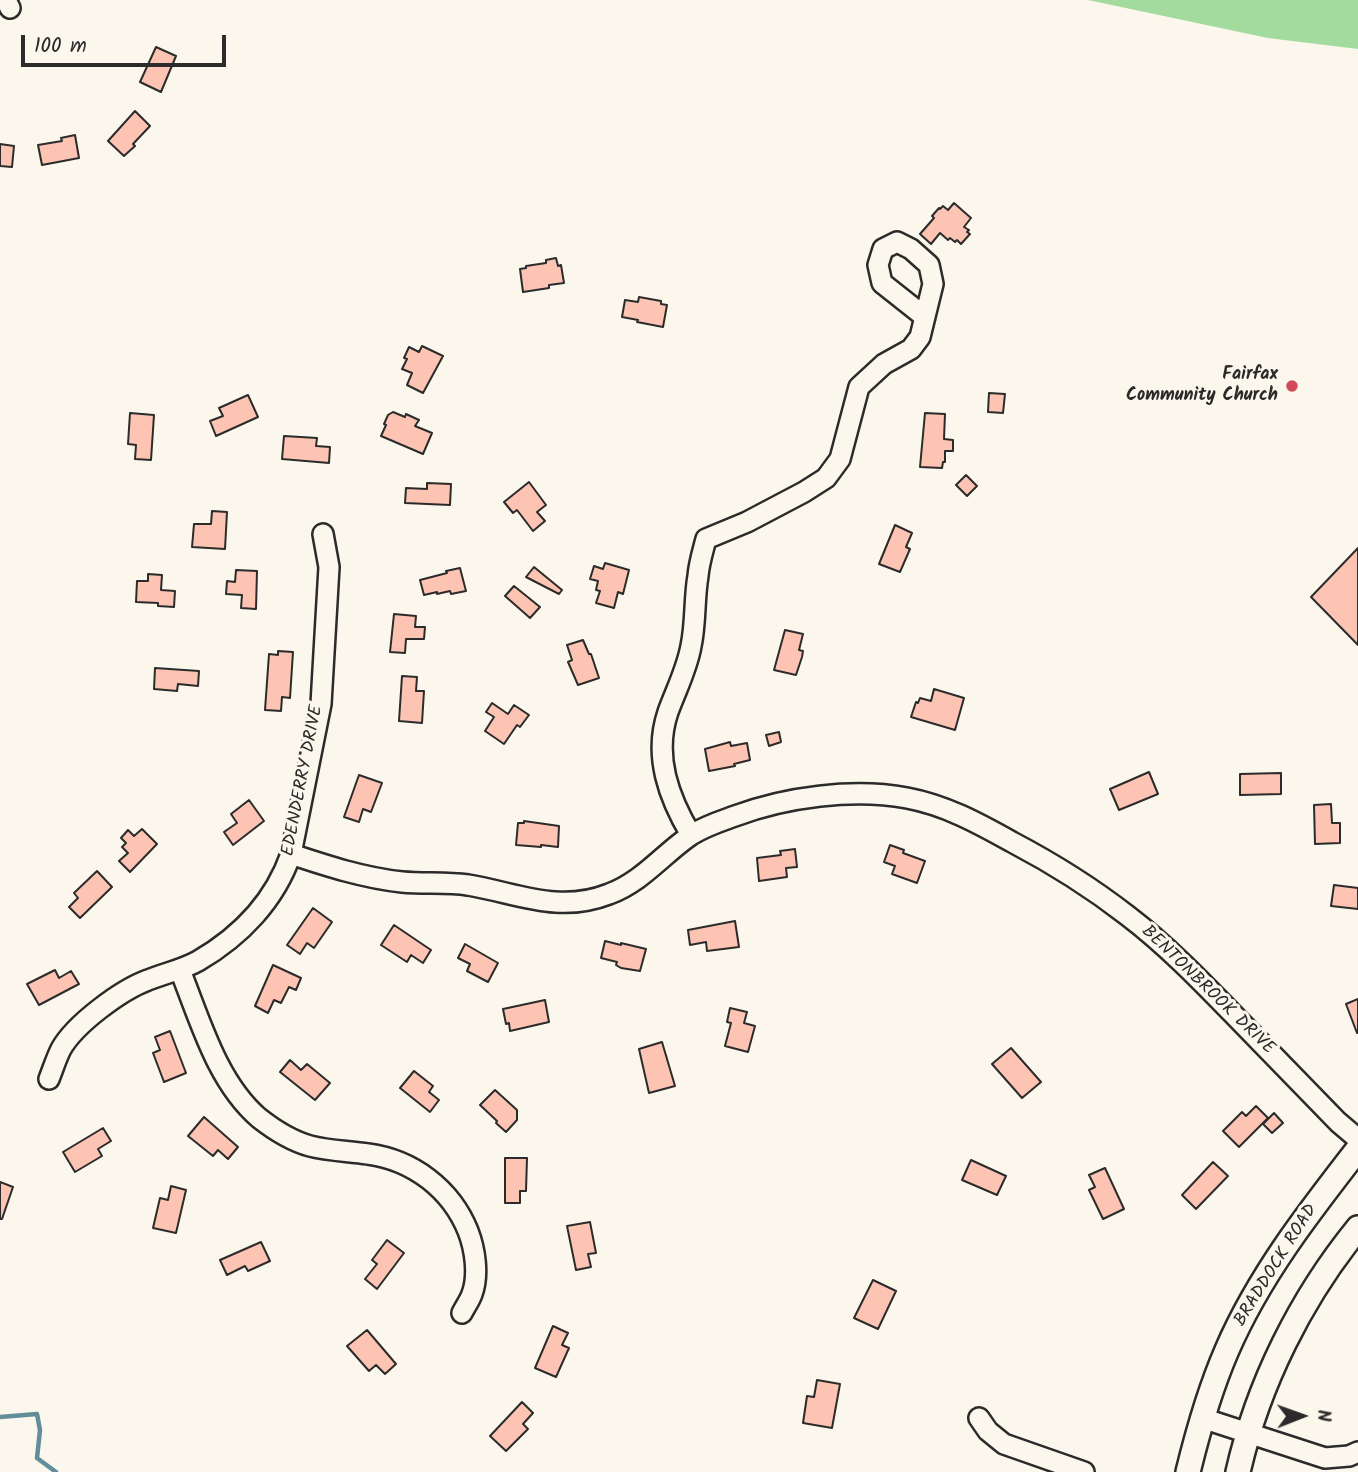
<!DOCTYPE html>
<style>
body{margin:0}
#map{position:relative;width:1358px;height:1472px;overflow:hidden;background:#fbf7ec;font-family:Kalam,sans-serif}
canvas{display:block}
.north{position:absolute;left:1267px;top:1381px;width:70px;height:70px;-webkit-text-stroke:5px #fbf7ec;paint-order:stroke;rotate:89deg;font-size:19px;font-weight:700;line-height:28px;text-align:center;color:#2b2b2b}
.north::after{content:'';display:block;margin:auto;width:24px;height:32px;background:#2b2b2b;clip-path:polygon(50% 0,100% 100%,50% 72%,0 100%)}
.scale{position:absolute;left:21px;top:35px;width:205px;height:32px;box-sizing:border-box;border:4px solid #2b2b2b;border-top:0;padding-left:9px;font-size:21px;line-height:24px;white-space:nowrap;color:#2b2b2b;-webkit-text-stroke:5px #fbf7ec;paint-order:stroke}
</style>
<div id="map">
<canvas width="1358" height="1472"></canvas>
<div class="north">N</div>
<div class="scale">100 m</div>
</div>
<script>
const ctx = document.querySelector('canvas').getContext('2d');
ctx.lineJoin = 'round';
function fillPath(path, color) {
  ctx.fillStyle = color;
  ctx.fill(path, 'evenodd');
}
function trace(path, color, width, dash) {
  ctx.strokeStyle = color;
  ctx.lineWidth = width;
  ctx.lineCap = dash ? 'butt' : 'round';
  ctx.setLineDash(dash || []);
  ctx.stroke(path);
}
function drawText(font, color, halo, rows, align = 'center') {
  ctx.font = font + ' Kalam,sans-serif';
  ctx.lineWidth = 6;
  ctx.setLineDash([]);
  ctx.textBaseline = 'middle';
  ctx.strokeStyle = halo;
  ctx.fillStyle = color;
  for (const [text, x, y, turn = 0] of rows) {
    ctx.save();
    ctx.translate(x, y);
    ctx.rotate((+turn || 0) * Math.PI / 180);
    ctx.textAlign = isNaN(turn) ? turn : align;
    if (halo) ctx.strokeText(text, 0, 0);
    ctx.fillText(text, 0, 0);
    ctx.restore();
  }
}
const green = new Path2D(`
 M1088,0H1358V49L1268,38Z`);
const stream = new Path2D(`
 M0,1417L37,1414L40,1430L37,1458L56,1472`);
const building = new Path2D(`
 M156,47L176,56L161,92L140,82Z
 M135,111L150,126L133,144L135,146L124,156L108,141Z
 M75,135L79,158L42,165L38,145L62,141L61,138Z
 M0,144L14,146L12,167L0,166Z
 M954,203L971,218L964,227L969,230L967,232L970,234L961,244L957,240L955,242L950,238L948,240L940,233L931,244L920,234L934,218L932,216L939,208L940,209L943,206L948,210Z
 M556,258L558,266L561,265L564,283L549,285V288L523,292L520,269L526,268V266L546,263V260Z
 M639,297L661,301V304L667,305L663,327L637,322L638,320L622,317L625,300L638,302Z
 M422,346L443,356L423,393L407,385L412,373L402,369L407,359L404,358L409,347L419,352Z
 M989,393L1005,394L1003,413L988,412Z
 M248,395L258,417L216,436L210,421L223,416L219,408Z
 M393,412L405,417L406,414L419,420L415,426L432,433L423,454L381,436L386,425L384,424L388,415Z
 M130,413L154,415L151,460L135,459L136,445L128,444Z
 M925,413L945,414L944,439L953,440V451H945V462H943L942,468L920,467Z
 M284,436L317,438L316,446L330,447L329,463L282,459Z
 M966,475L977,486L967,496L956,485Z
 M529,482L546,505L537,512L545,521L533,531L517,510L513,513L504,502Z
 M427,483L451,484L450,505L405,503L406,488L427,489Z
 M212,511L227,512L225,549L192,547L194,524H211Z
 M895,525L912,533L906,547L910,549L900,572L879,564Z
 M1358,548V645L1311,597Z
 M605,563L629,570L623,594L618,592L614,608L596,603L600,591L596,590L598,581L590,579L594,566L603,569Z
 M534,567L562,590L559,594L526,577Z
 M460,568L466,591L451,594L450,591L437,594V592L424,595L420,580L447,573L446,571Z
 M236,570L257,571L256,609L241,608L242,595L226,594L227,581L235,582Z
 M148,574L162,575L161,590L175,591L174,607L158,606V603L136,602L137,581H148Z
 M514,586L540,607L530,618L505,596Z
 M394,614L416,616L415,627H425L424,639H406L405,653L390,652Z
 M785,630L803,634L799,650L803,651L802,657L796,675L774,670Z
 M583,640L589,654H591L599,678L578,685L568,662L572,660L567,645Z
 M278,651L293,652L290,698L282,697L281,711L265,710L269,654L278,655Z
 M155,668L199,671L198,686L178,684L177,691L154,689Z
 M402,676L417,677L416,691H424L422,723L399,721Z
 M934,689L964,698L955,730L911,717L916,702L918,703L920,698L931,701Z
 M492,703L508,714L514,705L529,715L520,727L517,725L504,744L485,731L494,717L486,712Z
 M779,732L781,742L769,746L766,735Z
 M730,742L731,746L747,743L750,760L734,764L735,766L709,771L705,749Z
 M1149,772L1158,794L1119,810L1110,789Z
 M1281,773V794L1240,795V774Z
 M359,775L382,783L371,812L363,809L359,822L344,817Z
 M249,800L264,821L233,845L224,832L237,823L231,814Z
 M1331,804L1332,823H1340V843L1315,844L1314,805Z
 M524,821L559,826L558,847L541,845V847L516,845L518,823H524Z
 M142,829L157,844L130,872L119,861L128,853L122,847L126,843L121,838L128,830L134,836Z
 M890,845L904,850L903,853L925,861L917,883L892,874L895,866L884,862Z
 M795,849L797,867L786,868L787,877L759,881L757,858L781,855L780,851Z
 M97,871L112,887L80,918L69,907L78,898L74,893Z
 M1334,885L1358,888V909L1331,906Z
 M313,908L332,922L314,948L307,943L300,954L287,945Z
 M735,921L739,947L707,951L706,942L690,945L688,930Z
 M394,925L431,950L423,963L411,955L407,962L381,945Z
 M605,941L621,945V943L646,949L640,971L621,968L616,965L617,962L601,958Z
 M465,944L498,963L488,982L467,971L470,964L458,958Z
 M273,965L301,978L296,990L289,987L281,1003L274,1000L268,1013L255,1006Z
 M55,970L59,978L71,971L79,984L39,1005L27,984Z
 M1358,999V1033H1357L1346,1004Z
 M545,1000L549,1022L510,1031L509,1023L506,1024L503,1009Z
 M730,1008L747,1012L744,1023L755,1026L748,1052L725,1046L731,1023L727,1022Z
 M170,1031L186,1073L164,1082L153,1053L160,1050L155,1037Z
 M662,1042L675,1086L649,1093L639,1049Z
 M1011,1048L1041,1082L1022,1098L992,1064Z
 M290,1060L301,1070L307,1064L330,1083L315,1100L280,1072Z
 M414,1071L433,1086L429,1092L439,1100L430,1112L400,1088Z
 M495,1090L517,1110V1120L506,1132L496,1123L497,1121L480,1105Z
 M1256,1106L1268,1118L1239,1147L1223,1131L1242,1112L1246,1116Z
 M1274,1113L1283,1123L1272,1133L1263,1124Z
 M204,1117L238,1147L228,1159L218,1150L213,1156L188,1136Z
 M103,1128L111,1141L98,1149L102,1156L75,1172L63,1152Z
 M505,1158H527L526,1191H520V1203H505Z
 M971,1160L1006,1176L997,1195L962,1180Z
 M1213,1162L1228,1176L1196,1209L1182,1195Z
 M1105,1168L1124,1209L1103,1219L1089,1190L1095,1187L1089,1175Z
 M0,1182L13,1187L2,1219H0Z
 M171,1186L186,1190L176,1233L153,1228L160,1198L168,1200Z
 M590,1222L596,1253L588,1254L591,1267L576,1270L567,1226Z
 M387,1240L404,1253L377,1289L365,1279L377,1264L372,1260Z
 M261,1242L270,1261L248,1271L245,1266L227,1275L220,1260Z
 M873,1280L896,1291L878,1329L854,1318Z
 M553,1326L568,1333L562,1345L569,1348L556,1377L535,1368Z
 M367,1330L396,1364L385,1374L376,1365L369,1371L347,1346Z
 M817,1380L840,1384L832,1428L803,1423L807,1396L814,1397Z
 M522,1402L533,1413L523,1424L528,1429L506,1451L490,1436Z`);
const minor = new Path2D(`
 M6,0L10,8
 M691,835C669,798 653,756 668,712C676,690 687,669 691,646C696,623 694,599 698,576C699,563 703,551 706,539L747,522L804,492L826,478L840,459L859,387L884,364L911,349L920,337L933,284L929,265L911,249L897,242L883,249L878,265L882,283L925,317
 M291,854C327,866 364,878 402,882C424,884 446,882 468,885C517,893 558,914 609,894C642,882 663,854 691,835C705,826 721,821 735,816C786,797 853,788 907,798C945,805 978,823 1012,842C1052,863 1092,888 1128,916C1166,945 1200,980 1233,1014C1268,1050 1303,1086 1338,1122L1358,1139
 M180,970C200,1020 217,1082 259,1118C273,1129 292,1141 310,1146C329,1151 349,1151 368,1154C413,1160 451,1189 468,1231C475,1249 479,1275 472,1294C470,1300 465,1307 462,1313
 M49,1079C53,1069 56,1059 61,1049C75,1024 121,990 148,980C165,973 182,970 198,961C241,936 275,900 291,854L321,704L329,567L323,534
 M979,1418L988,1431L1004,1444L1084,1472
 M1202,1418L1325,1458L1349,1456L1358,1452`);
const major = new Path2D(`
 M1188,1472C1198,1431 1210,1389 1227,1350C1259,1276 1309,1212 1358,1149
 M1238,1472C1258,1384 1301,1298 1358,1228`);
const markers = [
 [1292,386,7,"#d1495b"]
];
const poiNames = [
 ["Fairfax",1278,376],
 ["Community Church",1278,397]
];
const streetNames = [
 ["EDENDERRY DRIVE",304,781,-79],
 ["BENTONBROOK DRIVE",1207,991,44],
 ["BRADDOCK ROAD",1277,1266,-58]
];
fillPath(green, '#a3da9e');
trace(stream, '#628e9c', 4.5);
fillPath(building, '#fdc4b4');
trace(building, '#2b2b2b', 2);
trace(minor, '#2b2b2b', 24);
trace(major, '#2b2b2b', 28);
trace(minor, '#fbf7ec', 19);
trace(major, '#fbf7ec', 23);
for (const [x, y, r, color] of markers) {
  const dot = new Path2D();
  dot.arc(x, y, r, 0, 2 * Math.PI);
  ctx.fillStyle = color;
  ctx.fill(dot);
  trace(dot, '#fbf7ec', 2.5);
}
drawText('bold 18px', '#2b2b2b', '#fbf7ec', poiNames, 'right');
drawText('18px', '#2b2b2b', '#fbf7ec', streetNames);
</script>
